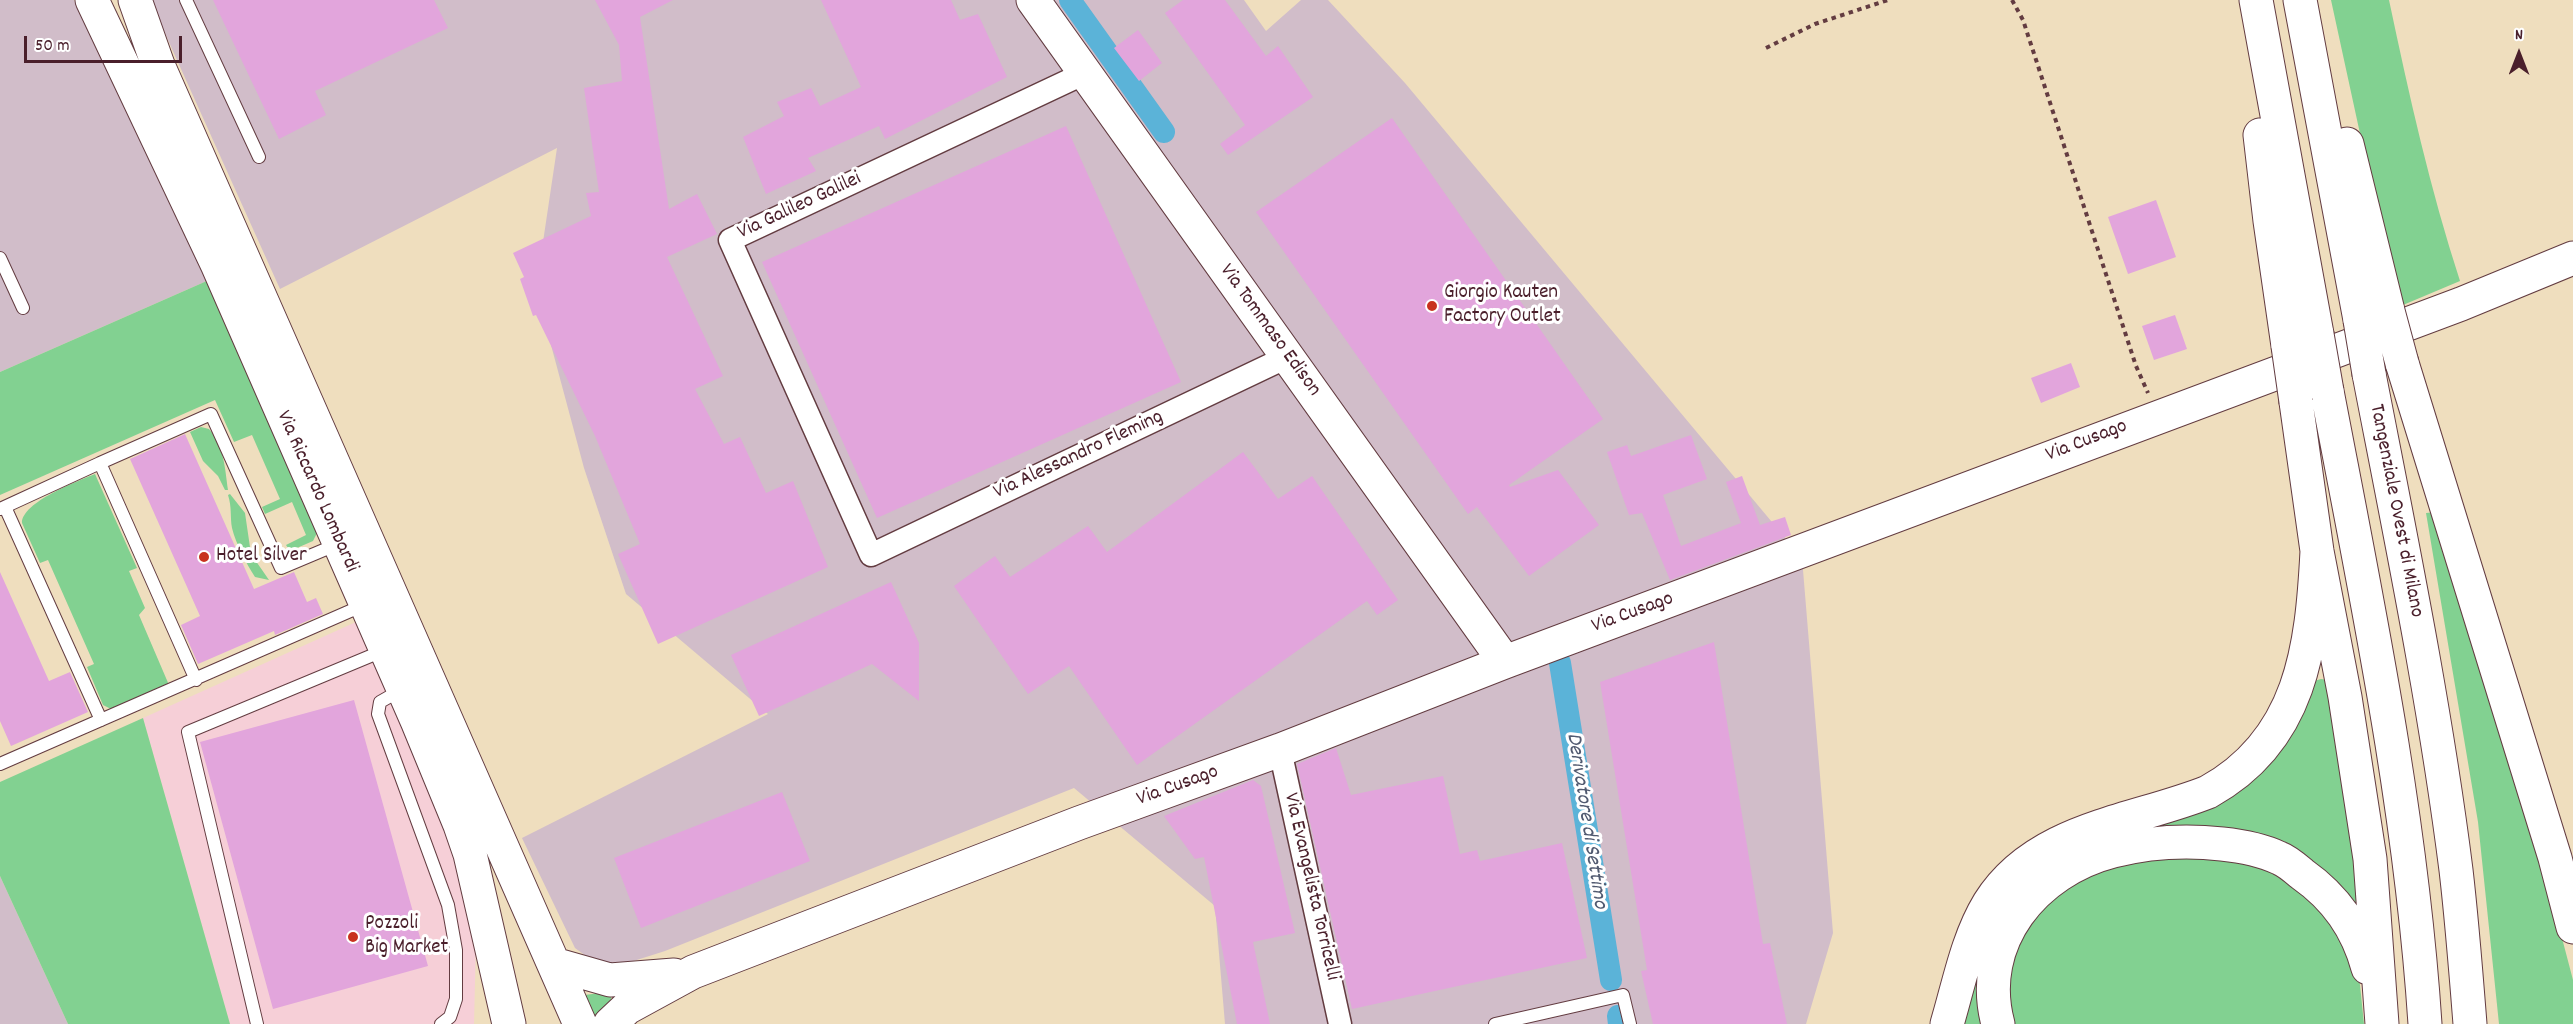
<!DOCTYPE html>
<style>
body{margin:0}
#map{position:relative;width:2573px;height:1024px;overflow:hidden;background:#efdebe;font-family:Dekko,sans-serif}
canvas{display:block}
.north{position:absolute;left:2489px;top:24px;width:60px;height:60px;-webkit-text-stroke:4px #fff;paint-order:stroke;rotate:0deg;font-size:16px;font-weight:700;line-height:24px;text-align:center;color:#4a1f2b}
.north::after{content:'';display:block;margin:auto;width:21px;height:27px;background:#4a1f2b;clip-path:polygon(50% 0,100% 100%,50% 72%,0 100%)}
.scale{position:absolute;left:24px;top:36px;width:158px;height:27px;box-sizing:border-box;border:3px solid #4a1f2b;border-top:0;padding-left:8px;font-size:18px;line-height:21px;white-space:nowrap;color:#4a1f2b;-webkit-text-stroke:4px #fff;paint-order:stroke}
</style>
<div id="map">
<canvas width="2573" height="1024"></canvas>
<div class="north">N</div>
<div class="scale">50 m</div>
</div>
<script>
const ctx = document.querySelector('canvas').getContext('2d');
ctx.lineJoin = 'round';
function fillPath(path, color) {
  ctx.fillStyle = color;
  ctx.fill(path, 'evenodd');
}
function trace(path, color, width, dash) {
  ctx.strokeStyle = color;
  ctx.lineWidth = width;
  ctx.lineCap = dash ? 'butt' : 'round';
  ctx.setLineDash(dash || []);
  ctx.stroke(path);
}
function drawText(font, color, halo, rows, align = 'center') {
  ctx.font = font + ' Dekko,sans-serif';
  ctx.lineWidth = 6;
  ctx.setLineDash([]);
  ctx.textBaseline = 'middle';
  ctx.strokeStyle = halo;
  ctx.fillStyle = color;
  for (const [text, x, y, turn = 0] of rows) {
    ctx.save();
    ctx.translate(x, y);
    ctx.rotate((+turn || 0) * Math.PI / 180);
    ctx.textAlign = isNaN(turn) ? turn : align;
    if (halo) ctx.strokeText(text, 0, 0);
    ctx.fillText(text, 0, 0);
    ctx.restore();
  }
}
const built = new Path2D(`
 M356,622L456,850L476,940L474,1024H230L143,718Z`);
const industrial = new Path2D(`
 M0,0H74L209,280L0,372Z
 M150,0H1244L1266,31L1301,0H1328L1405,83L1802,558L1833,933L1806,1024H1225L1215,906L1074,788L665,951L621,965L594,962L575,948L522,838L768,714L626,594L584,468L536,289L557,148L280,289Z
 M0,876L68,1024H0Z`);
const green = new Path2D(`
 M2331,0H2389C2409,95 2430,189 2460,281L2403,305L2364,152Z
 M209,280L317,533L313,541L290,551L286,545L306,535L292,502L265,514L262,507L280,499L252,435L234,442L215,400L0,495V372Z
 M201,427L209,429C224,446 225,468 228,490H225L218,476L203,461L190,432Z
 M95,474L137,568L129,571L145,608L139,615L169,685L113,710L103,705L87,667L94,664L48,560L40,563L22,523C22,502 78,481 95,474Z
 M230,494L245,513L251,554L269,580L255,577C246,563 236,544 232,528C230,517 232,507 228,495Z
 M2437,512L2546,877L2573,980V1024H2499L2478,822L2426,513Z
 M2321,679L2328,680L2331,684L2364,918C2344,894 2324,865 2296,851C2225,813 2114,824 2048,868C2023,885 2004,912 1993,939C1989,949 1984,960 1983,970C1980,988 1982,1006 1984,1024H1956C1970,978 1981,924 2013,886C2057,837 2132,830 2191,809C2210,803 2232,796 2248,782C2277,756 2292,723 2309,688L2314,681Z
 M143,718L230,1024H68L0,876V782Z
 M2123,858H2255L2323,905L2354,956L2360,985L2364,1024H2007L2010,947L2051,892Z
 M609,992L614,1006L594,1018L584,995Z`);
const canal = new Path2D(`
 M1070,0L1164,132
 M1560,663L1611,980
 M1618,1016L1619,1024`);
const building = new Path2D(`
 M213,0H434L448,28L315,91L326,115L279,139Z
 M595,0H673L640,17L669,209L697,194L717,234L667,257L723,376L695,389L724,444L740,437L766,493L793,481L828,567L658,644L618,554L640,544L595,436L536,315L533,316L520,279L524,277L513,253L591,216L586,193L599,192L584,88L622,81L619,45Z
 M821,0H951L960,20L978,14L1007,77L885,139L879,126L808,158L816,171L766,194L743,137L784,116L777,102L811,88L820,106L861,87Z
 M1183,0H1225L1266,56L1278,46L1313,97L1228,155L1220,144L1245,125L1165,13Z
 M1138,30L1162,63L1139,81L1114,48Z
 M1392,118L1603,419L1509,485L1510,487L1558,470L1599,525L1529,576L1477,507L1468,514L1256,212Z
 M1066,126L1181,382L877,518L762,262Z
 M2156,200L2176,257L2128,274L2108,217Z
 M2175,315L2187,349L2154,360L2142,326Z
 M2071,363L2080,387L2041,403L2031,378Z
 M185,434L254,589L294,572L307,602L316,598L323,614L275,635L274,631L198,664L181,625L200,616L130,459Z
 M1691,435L1707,479L1663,495L1681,546L1741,523L1726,482L1742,476L1760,525L1785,517L1791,535L1670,580L1642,513L1629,515L1607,452L1627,445L1631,456Z
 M1243,452L1278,499L1312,476L1398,600L1377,615L1367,601L1137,765L1069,666L1028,694L954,586L995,556L1010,577L1088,526L1107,552Z
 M0,572L49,681L70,672L88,712L11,746L0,721Z
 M891,582L919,643V701L872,664L759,716L731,655Z
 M1714,642L1763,944L1770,943L1787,1024H1653L1641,971L1647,970L1600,682Z
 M354,700L428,966L273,1009L200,742Z
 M1336,748L1351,795L1443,776L1460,854L1477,850L1480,861L1562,843L1587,958L1352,1009L1297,764Z
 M1253,780L1261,786L1295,933L1253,942L1270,1024H1237L1204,857L1195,859L1164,816Z
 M782,792L810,861L641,928L614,858Z`);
const path = new Path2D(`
 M2012,0L2023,20L2136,366L2148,393
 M1766,48L1815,24L1888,0`);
const lane = new Path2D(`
 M186,0L259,157
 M0,258L23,308
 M100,463L211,414L281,568L338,544
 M5,507L101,720
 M0,509L100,463L196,680
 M401,690L380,702L378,714L448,905L456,950V999L450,1017L441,1024
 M0,764L364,605
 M257,1024L188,732L385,650
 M1495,1024L1623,995L1630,1024`);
const street = new Path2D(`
 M1085,73L730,240L871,555L1287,357
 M1280,750L1340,1024`);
const secondary = new Path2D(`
 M92,0L217,264L418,723L460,825L470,854L509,1024
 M135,0L158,65L580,1024
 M1033,0L1505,662
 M554,964L610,980L674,975
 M610,1024L627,1008L693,972L1079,823L1280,750L1505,662L2461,304L2573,258`);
const highway = new Path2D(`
 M2256,0L2317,334
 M2300,0L2360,320
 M2260,135L2270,221L2288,346
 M2347,144L2388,311
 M2402,363L2555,858L2573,927
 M2369,374C2401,539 2435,704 2456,870C2462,921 2466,973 2470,1024
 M2327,391C2367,601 2411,810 2425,1024
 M2296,402L2317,551L2345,697L2370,859L2382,1024
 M1947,1024C1959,984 1967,939 1989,903C2036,828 2133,822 2208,792C2302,740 2312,647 2317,551
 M1998,1024C1976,942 2035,871 2113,851C2149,842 2186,840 2222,844C2241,846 2262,850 2279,858C2287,861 2295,868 2302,874C2336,898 2357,928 2368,968`);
const highwayBridge = new Path2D(`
 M2388,311L2402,363
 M2360,320L2369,374
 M2317,334L2327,391
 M2288,346L2296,402`);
const markers = [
 [1432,306,6,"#c8321e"],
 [204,557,6,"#c8321e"],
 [353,937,6,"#c8321e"]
];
const streetNames = [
 ["Via Galileo Galilei",800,207,-25],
 ["Via Tommaso Edison",1269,331,54],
 ["Via Cusago",2087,442,-21],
 ["Via Alessandro Fleming",1079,456,-25],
 ["Via Riccardo Lombardi",316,492,66],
 ["Tangenziale Ovest di Milano",2395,511,79],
 ["Via Cusago",1633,614,-20],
 ["Via Cusago",1178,787,-20],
 ["Via Evangelista Torricelli",1310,887,77]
];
const poiNames = [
 ["Giorgio Kauten",1444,294],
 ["Factory Outlet",1444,318],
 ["Hotel Silver",216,557],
 ["Pozzoli",365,925],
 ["Big Market",365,949]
];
const waterNames = [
 ["Derivatore di Settimo",1585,821,81]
];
fillPath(built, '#f6cfd7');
fillPath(industrial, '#d1bdc9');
fillPath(green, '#82d191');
trace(canal, '#5bb3d8', 22);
fillPath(building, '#e2a5dc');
trace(lane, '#633c41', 14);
trace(street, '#633c41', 25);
trace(secondary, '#633c41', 35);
trace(highway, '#633c41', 35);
trace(path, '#633c41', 4, [4.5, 4.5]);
trace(lane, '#fff', 12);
trace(street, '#fff', 22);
trace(secondary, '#fff', 33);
trace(highway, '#fff', 33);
trace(highwayBridge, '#633c41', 35, []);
trace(highwayBridge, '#fff', 33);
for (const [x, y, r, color] of markers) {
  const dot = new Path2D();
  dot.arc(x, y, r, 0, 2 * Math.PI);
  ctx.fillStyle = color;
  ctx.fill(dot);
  trace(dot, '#fff', 2);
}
drawText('21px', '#4a1f2b', '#fff', streetNames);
drawText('21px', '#4a1f2b', '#fff', poiNames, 'left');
drawText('italic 22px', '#515a70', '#fff', waterNames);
</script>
